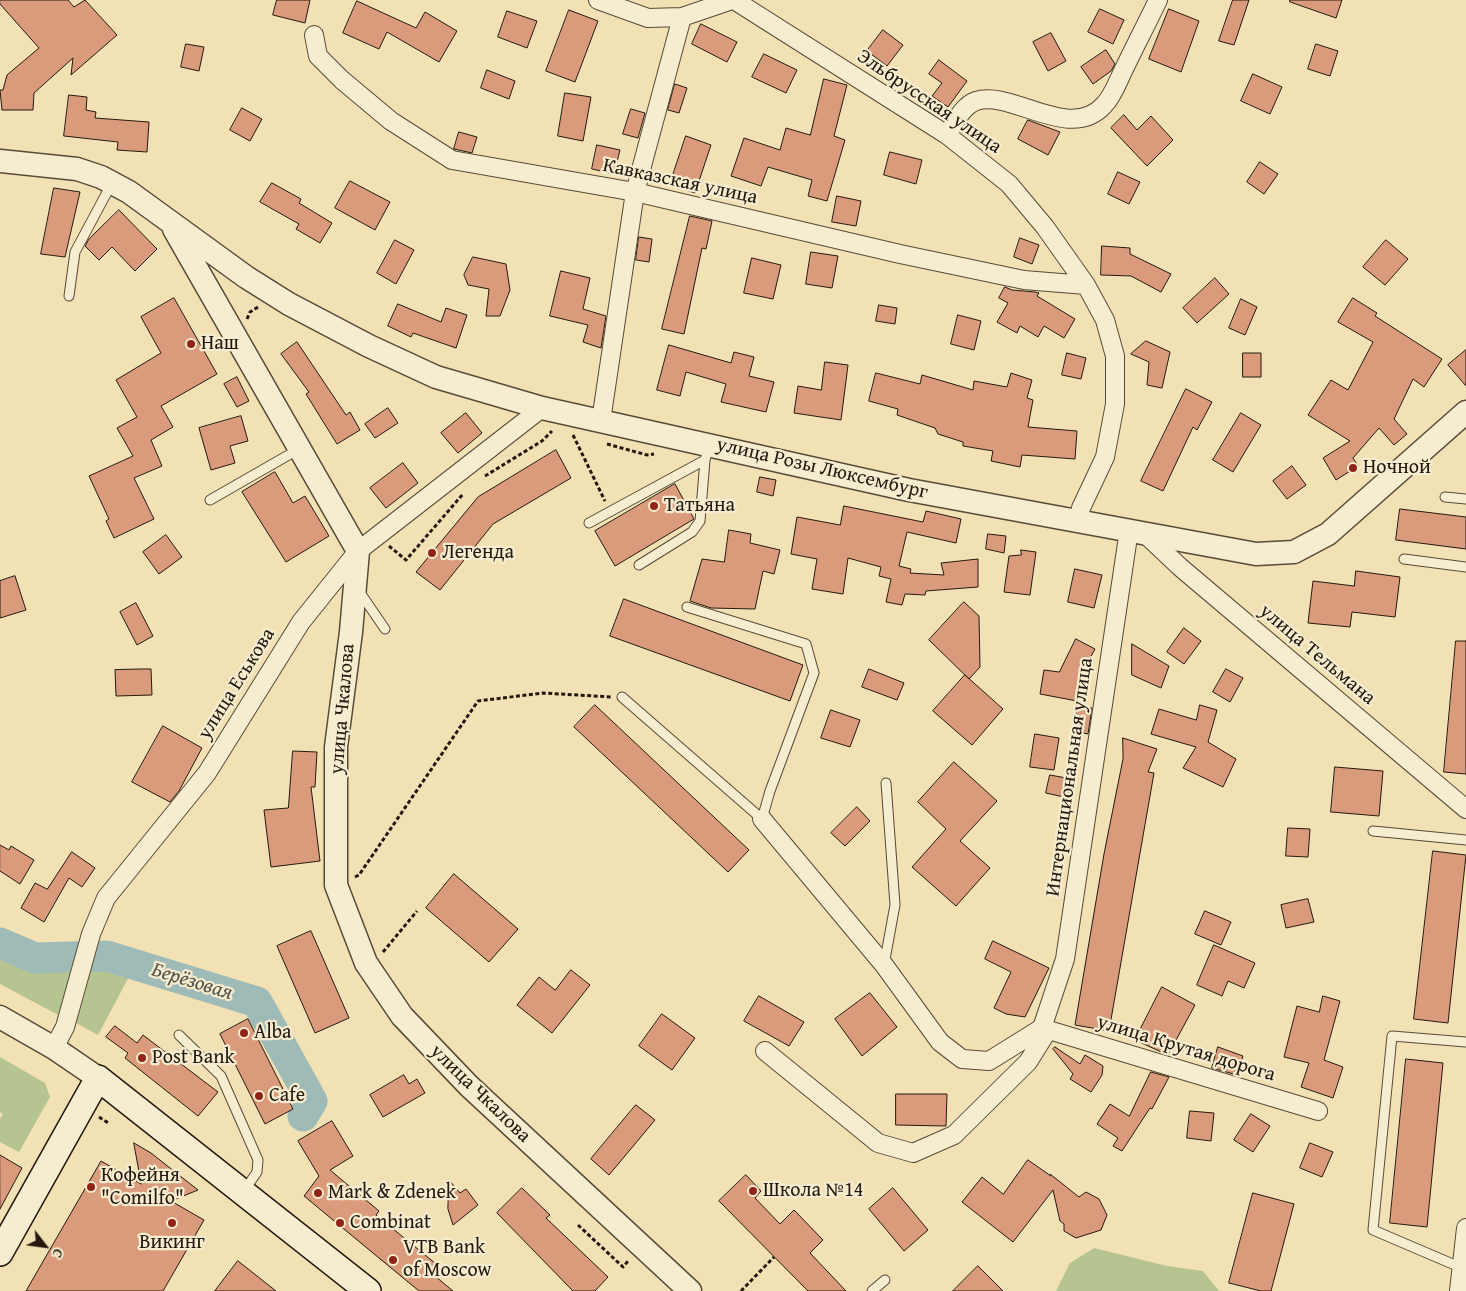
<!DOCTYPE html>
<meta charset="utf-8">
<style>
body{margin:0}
#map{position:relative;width:1466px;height:1291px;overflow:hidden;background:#f1e1b5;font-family:"Gentium Book Plus",serif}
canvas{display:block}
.north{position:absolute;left:20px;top:1221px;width:50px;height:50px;-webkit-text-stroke:4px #f6eccf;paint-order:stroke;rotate:120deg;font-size:14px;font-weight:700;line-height:20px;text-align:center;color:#25190f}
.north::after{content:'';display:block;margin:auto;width:18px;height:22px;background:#25190f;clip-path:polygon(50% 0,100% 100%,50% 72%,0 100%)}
</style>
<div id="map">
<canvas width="1466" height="1291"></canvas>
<div class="north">С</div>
</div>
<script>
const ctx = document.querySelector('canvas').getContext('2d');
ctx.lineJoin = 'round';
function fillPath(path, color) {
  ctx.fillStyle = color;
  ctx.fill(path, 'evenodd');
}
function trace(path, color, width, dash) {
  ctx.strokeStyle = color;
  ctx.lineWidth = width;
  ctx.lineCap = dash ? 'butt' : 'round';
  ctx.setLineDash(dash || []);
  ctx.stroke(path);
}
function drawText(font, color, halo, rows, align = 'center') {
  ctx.font = font + ' "Gentium Book Plus",serif';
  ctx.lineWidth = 4.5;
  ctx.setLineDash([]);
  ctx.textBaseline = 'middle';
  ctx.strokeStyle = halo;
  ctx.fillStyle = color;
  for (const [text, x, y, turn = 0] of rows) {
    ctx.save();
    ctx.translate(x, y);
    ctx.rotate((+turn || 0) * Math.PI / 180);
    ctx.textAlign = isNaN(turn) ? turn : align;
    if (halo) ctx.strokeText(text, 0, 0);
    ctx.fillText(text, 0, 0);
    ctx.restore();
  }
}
const green = new Path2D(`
 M0,950L32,963H78L62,1017L0,984Z
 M104,964L131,973L98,1035L76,1023L91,965Z
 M0,1057L45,1083L50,1097L19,1152L0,1142V1119L3,1114L0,1112Z
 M1094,1248L1167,1266L1203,1271L1219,1291H1056L1070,1263Z`);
const river = new Path2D(`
 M0,943L35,958L107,956L257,1002L312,1101L303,1116`);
const building = new Path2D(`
 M0,0H68L74,7L85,0L117,35L71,75L73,58L34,93L33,110H2L0,90H3L7,75L39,48L0,4Z
 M277,0H310L305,23L273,15Z
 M1233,0H1249L1234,45L1219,41Z
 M1290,0H1342L1336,18L1290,2Z
 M357,1L416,28L425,12L457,31L439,62L387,32L379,49L343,33Z
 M1100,9L1124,20L1113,44L1088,32Z
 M1169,9L1199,21L1181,72L1149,59Z
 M569,10L598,21L575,82L546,71Z
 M507,11L537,21L527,48L498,37Z
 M701,24L737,42L727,62L692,44Z
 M883,30L903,45L887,66L867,51Z
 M1051,33L1066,61L1048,71L1033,42Z
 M186,44L204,47L199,71L181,67Z
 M1316,44L1338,51L1330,76L1308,69Z
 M1106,50L1115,64L1111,71L1093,84L1081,67Z
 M764,54L797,70L786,93L752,77Z
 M939,60L967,81L948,107L932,96L942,83L929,74Z
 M487,70L515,81L509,99L481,88Z
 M1253,74L1282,87L1270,114L1241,101Z
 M824,79L847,85L834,136L845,140L827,201L808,196L812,180L768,167L761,186L731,176L744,138L780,150L786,128L810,135Z
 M675,84L687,88L679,113L668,110Z
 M565,93L591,97L583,141L558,136Z
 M69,95L87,97L86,110L96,112L95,118L149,122L147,152L117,150L118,142L64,136Z
 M242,108L262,119L250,141L230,130Z
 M631,109L645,113L638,138L623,134Z
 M1124,115L1137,130L1151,116L1173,140L1147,166L1111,128Z
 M1028,120L1060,132L1048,155L1018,139Z
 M459,132L477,137L472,153L454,149Z
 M686,136L711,145L695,193L670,184Z
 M597,145L620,150L614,174L592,169Z
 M890,152L922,160L916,184L884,175Z
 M1260,162L1278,174L1264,194L1247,182Z
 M1118,172L1140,182L1129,204L1108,194Z
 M350,181L390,202L375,230L335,208Z
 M272,183L301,199L299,203L332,223L320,243L296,229L299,224L260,202Z
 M54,188L80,192L65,257L41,254Z
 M837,196L861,201L856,226L832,222Z
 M119,210L157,249L135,271L112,247L99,260L85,246L89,239Z
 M690,216L712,221L706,249L702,248L684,334L662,329Z
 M639,237L652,239L649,262L636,260Z
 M1020,238L1039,245L1032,264L1014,257Z
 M395,240L414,250L396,284L377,273Z
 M1386,240L1408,259L1385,285L1363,267Z
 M1102,246L1130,248V254L1171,274L1161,292L1131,276L1101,275Z
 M811,252L838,256L832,288L806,284Z
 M473,257L506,264L510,290L500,316H486L489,289L468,285L464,275Z
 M752,258L781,265L773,299L744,293Z
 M561,271L590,278L583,309L606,316L601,348L583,342L588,325L550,316Z
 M1215,278L1229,294L1197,323L1183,308Z
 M1005,287L1012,290L1035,292L1039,293L1037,296L1075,319L1064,338L1044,326L1038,337L1020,326L1017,333L997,322L1008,303L999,298Z
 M174,298L217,374L161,406L173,427L151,440L162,466L134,478L154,519L114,538L106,521L109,519L89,476L133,456L117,428L137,417L116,380L161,353L141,317Z
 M1353,298L1377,313L1375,316L1442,359L1424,387L1413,379L1394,419L1407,434L1394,445L1379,428L1353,458L1358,466L1336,480L1323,458L1350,441L1308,415L1331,380L1348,390L1373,342L1338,322Z
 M1241,299L1257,307L1245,335L1229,328Z
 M398,304L441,322L446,308L467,315L456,348L413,333L411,337L388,326Z
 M879,305L897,308L895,324L876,321Z
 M958,315L981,321L974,350L951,344Z
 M1146,341L1170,352L1162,388L1147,385L1149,362L1131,354Z
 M297,342L346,415L350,412L360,430L337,444L306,394L309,392L281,354Z
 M669,345L731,363L734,352L754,357L749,376L774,382L766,412L721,402L726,384L686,372L680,396L657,390Z
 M1466,350V386L1448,365Z
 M1067,353L1086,358L1081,379L1062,375Z
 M1243,353H1261V377H1243Z
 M825,362L848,365L841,420L794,413L798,386L821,390Z
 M876,373L920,384L922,375L973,390L974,381L1007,387L1011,373L1032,380L1027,398L1033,400L1028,427L1077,431L1075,459L1022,455L1020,467L991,461L993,451L963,446V442L938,434L935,428L897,415L898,409L869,401Z
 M237,377L249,401L237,407L224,384Z
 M1186,389L1212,402L1197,430L1193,427L1163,491L1141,481Z
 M388,408L398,423L375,438L365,424Z
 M466,413L482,433L458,453L441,433Z
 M1241,413L1261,425L1233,472L1213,460Z
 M241,416L248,441L230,446L235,463L211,470L199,428Z
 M556,450L571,478L493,524L440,590L416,572L478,497Z
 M403,463L418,483L386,508L370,488Z
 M1292,466L1306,485L1287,499L1273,481Z
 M275,472L293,503L305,496L329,536L286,562L242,492Z
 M760,477L776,480L773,496L757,492Z
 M675,484L694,519L615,566L595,531Z
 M844,506L923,522L926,511L961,519L956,543L907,532L899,566L911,569L910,573L944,575L941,563L978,559V587L926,591L925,595L905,594L902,605L886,602L891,579L879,576L881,567L848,558L843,594L812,589L817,559L791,554L797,517L840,525Z
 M1400,509L1466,517V549L1396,540Z
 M729,530L751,534L750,543L780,550L774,574L763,571L755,609L711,608L690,601L702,559L724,562Z
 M988,534L1006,536L1004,553L986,549Z
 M166,535L182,557L159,574L143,552Z
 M1021,550L1036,552L1030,595L1004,592L1009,556L1021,555Z
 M1075,569L1102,575L1094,608L1068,602Z
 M1356,571L1400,577L1395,617L1352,612L1350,627L1308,623L1313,581L1354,586Z
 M15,576L26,610L0,618V581Z
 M624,599L803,665L790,701L610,636Z
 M964,602L979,616L980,667L969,679L929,640Z
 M136,603L153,636L137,645L120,612Z
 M1184,628L1201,641L1184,664L1167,652Z
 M1076,639L1095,649L1083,671L1077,701L1040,694L1044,670L1059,672Z
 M1456,641H1466V774L1444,772Z
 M1132,644L1169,666L1161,688L1132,675Z
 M142,669H151L152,695L116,696L115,670Z
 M869,669L904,683L897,700L862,687Z
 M1226,669L1243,678L1230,702L1213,692Z
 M965,675L1003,709L972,745L933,711Z
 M595,705L749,850L728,872L574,727Z
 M1200,705L1217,710L1208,742L1236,759L1223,787L1183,768L1196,747L1151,734L1159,709L1196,720Z
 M1078,706L1092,708L1088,734L1073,731Z
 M831,710L860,720L850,747L821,738Z
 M163,726L202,748L179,791L170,802L132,782Z
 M1035,734L1059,738L1054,770L1030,767Z
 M1123,738L1157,749L1148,772L1154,773L1109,1031L1075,1025L1104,854L1123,759Z
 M293,751L317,752L315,787H311L320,861L271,867L264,810L288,808Z
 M954,762L997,801L960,841L990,868L956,906L912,867L946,829L918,802Z
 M1335,767L1383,771L1379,816L1331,812Z
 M1050,775L1072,779L1068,798L1046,793Z
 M857,807L870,821L845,846L831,833Z
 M1288,828L1310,829L1308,857L1286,856Z
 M0,845L9,850L11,846L34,860L20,884L0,871Z
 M1433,851L1466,855L1448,1023L1414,1019Z
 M72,852L95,868L82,887L69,878L44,922L21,908L35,883L47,889Z
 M454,874L518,929L489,962L426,908Z
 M1308,899L1314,922L1286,928L1281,905Z
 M1205,911L1231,922L1221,945L1195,934Z
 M311,931L349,1018L315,1033L277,946Z
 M993,941L1049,968L1025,1017L1006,1014L994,1008L1011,972L985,959Z
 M1214,945L1255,963L1244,988L1228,981L1222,996L1197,985Z
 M571,970L590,985L552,1033L517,1005L539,977L555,990Z
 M1162,987L1195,1005L1168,1055L1135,1040Z
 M870,993L897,1027L862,1056L835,1019Z
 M759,996L804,1022L789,1046L744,1021Z
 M1323,996L1340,1001L1324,1060L1343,1067L1333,1098L1301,1087L1309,1063L1284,1057L1297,1006L1319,1012Z
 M662,1014L695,1038L672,1070L639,1046Z
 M248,1019L293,1109L265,1124L220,1034Z
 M115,1026L137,1043L143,1035L218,1092L198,1116L125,1058L128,1053L106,1037Z
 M1055,1047L1080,1064L1085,1055L1103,1066L1102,1075L1091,1092L1070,1079L1073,1074L1053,1049Z
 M1218,1047L1243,1056L1237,1075L1212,1068Z
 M1406,1059L1443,1063L1427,1227L1390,1223Z
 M1151,1072L1169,1077L1152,1109L1150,1108L1122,1151L1113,1146L1118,1138L1097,1124L1110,1104L1129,1116Z
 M404,1075L409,1084L417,1079L425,1093L383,1117L370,1095Z
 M896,1094H947L946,1126L896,1125Z
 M636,1105L655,1120L609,1175L591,1159Z
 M1190,1111L1214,1113L1211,1141L1187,1138Z
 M1251,1114L1270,1126L1253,1152L1234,1140Z
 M332,1121L353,1156L330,1170L379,1211L376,1215L441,1268L435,1276L453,1291H419L304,1196L319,1176L298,1141Z
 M134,1143L151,1153L198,1190L171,1201L204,1220L163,1291H26L101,1161L141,1184Z
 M1310,1143L1333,1152L1322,1177L1300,1168Z
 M0,1155L22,1168L0,1209Z
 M1028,1160L1051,1176L1050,1174L1079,1197L1086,1192L1099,1199L1107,1215L1101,1230L1076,1238L1064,1231V1224L1060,1221L1053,1190L1013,1242L962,1202L982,1177L1003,1194Z
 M746,1175L761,1191L755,1198L780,1224L794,1210L823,1240L810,1253L846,1291H808L719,1201Z
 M449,1180L460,1193L466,1189L478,1205L453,1225L448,1209Z
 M522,1188L550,1215L546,1218L608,1277L595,1291H573L497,1213Z
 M893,1188L928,1230L904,1251L869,1209Z
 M1253,1193L1294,1204L1271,1291H1261L1229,1283Z
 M238,1261L276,1291H215Z
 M978,1266L1003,1291H953Z`);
const path = new Path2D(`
 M247,319L250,312L258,307
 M573,435L605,501
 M607,444L647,455L654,454
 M485,476L542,441L552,431
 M389,546L406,560L463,494
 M355,877L359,875L478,701L543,693L611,697
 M383,952L417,911
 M99,1117L110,1124
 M578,1225L623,1267L628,1261
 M741,1291L774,1257`);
const service = new Path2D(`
 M69,296L75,252L112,183
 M1445,497L1466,499
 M210,500L299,449
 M589,523L705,460L709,446
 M1404,559L1466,567
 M639,565L692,532L700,521L705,460
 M359,591L385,629
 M622,697L762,819L770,791L814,673L806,644L687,607
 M1373,831L1466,840
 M884,965L895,905L886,783
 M179,1035L221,1076L258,1160L257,1172L244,1191
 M1462,1268L1373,1230L1392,1036L1466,1042
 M872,1291L885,1280`);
const minor = new Path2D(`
 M598,0L648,18L682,17L732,0
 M734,0L947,135L1009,184L1045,227L1086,285L1105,320L1115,356V404L1105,457L1081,508L1078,521
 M314,35L318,56L342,80L391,121L452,160L635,192L900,254L1024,280L1086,285
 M947,135C955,123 962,106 976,101C1011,89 1070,143 1104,105C1113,96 1118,81 1124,69C1135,46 1147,23 1158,0
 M601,421L635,192L682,17
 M1143,532L1180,567L1466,809
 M762,819L884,965L940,1042L962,1059L989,1061L1042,1028
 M1042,1028L1065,959L1129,530
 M1042,1028L1318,1111
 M54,1048L65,1027L91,934L106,898L207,773L301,622L358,551L542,408
 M765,1051L878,1143L913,1153L954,1135L1028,1062L1048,1030
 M1459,1291L1466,1228`);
const tertiary = new Path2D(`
 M0,161L77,169L101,177L129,192L246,277L289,304L369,346L436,377L542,408L909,490L1256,554L1294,552L1328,534L1466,412
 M174,229L358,551L351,632L336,747V885L366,963L402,1016L469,1086L690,1291
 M0,1017L54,1048L98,1078`);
const secondary = new Path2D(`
 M0,1253L98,1078L368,1291`);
const markers = [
 [191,344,5,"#8f2418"],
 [1353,468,5,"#8f2418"],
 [654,506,5,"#8f2418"],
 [432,553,5,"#8f2418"],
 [244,1033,5,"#8f2418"],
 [142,1058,5,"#8f2418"],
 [259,1096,5,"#8f2418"],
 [91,1187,5,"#8f2418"],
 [753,1191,5,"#8f2418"],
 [318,1193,5,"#8f2418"],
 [172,1223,5,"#8f2418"],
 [340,1223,5,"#8f2418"],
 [393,1260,5,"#8f2418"]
];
const streetNames = [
 ["Эльбрусская улица",929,102,34],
 ["Кавказская улица",680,182,12],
 ["улица Розы Люксембург",822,469,13],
 ["улица Тельмана",1317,655,40],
 ["улица Еськова",237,684,-58],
 ["улица Чкалова",343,709,-85],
 ["Интернациональная улица",1070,777,-82],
 ["улица Крутая дорога",1186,1049,17],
 ["улица Чкалова",480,1094,44]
];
const poiNames = [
 ["Наш",201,344],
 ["Ночной",1363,468],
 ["Татьяна",664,506],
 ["Легенда",442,553],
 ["Alba",254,1033],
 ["Post Bank",152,1058],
 ["Cafe",269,1096],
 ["Кофейня",101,1176],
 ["\"Comilfo\"",101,1199],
 ["Школа №14",763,1191],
 ["Mark & Zdenek",328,1193],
 ["Combinat",350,1223],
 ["Викинг",172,1243,"center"],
 ["VTB Bank",403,1248],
 ["of Moscow",403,1271]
];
const waterNames = [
 ["Берёзовая",192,982,17]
];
fillPath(green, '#b6c491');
trace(river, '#9fbbb8', 31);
fillPath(building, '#d99b7b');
trace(building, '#25190f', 1);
trace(service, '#584b38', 11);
trace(minor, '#584b38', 20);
trace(tertiary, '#584b38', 25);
trace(secondary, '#25190f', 28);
trace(path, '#25190f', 3, [4, 2.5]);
trace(service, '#f6eccf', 9);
trace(minor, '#f6eccf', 18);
trace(tertiary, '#f6eccf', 22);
trace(secondary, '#f6eccf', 25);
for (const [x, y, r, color] of markers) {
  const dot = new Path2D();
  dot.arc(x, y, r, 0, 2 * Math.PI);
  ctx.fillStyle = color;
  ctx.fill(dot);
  trace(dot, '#f6eccf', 2);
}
drawText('20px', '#25190f', '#f6eccf', streetNames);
drawText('20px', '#25190f', '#f6eccf', poiNames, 'left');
drawText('italic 21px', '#50524a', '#f6eccf', waterNames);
</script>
